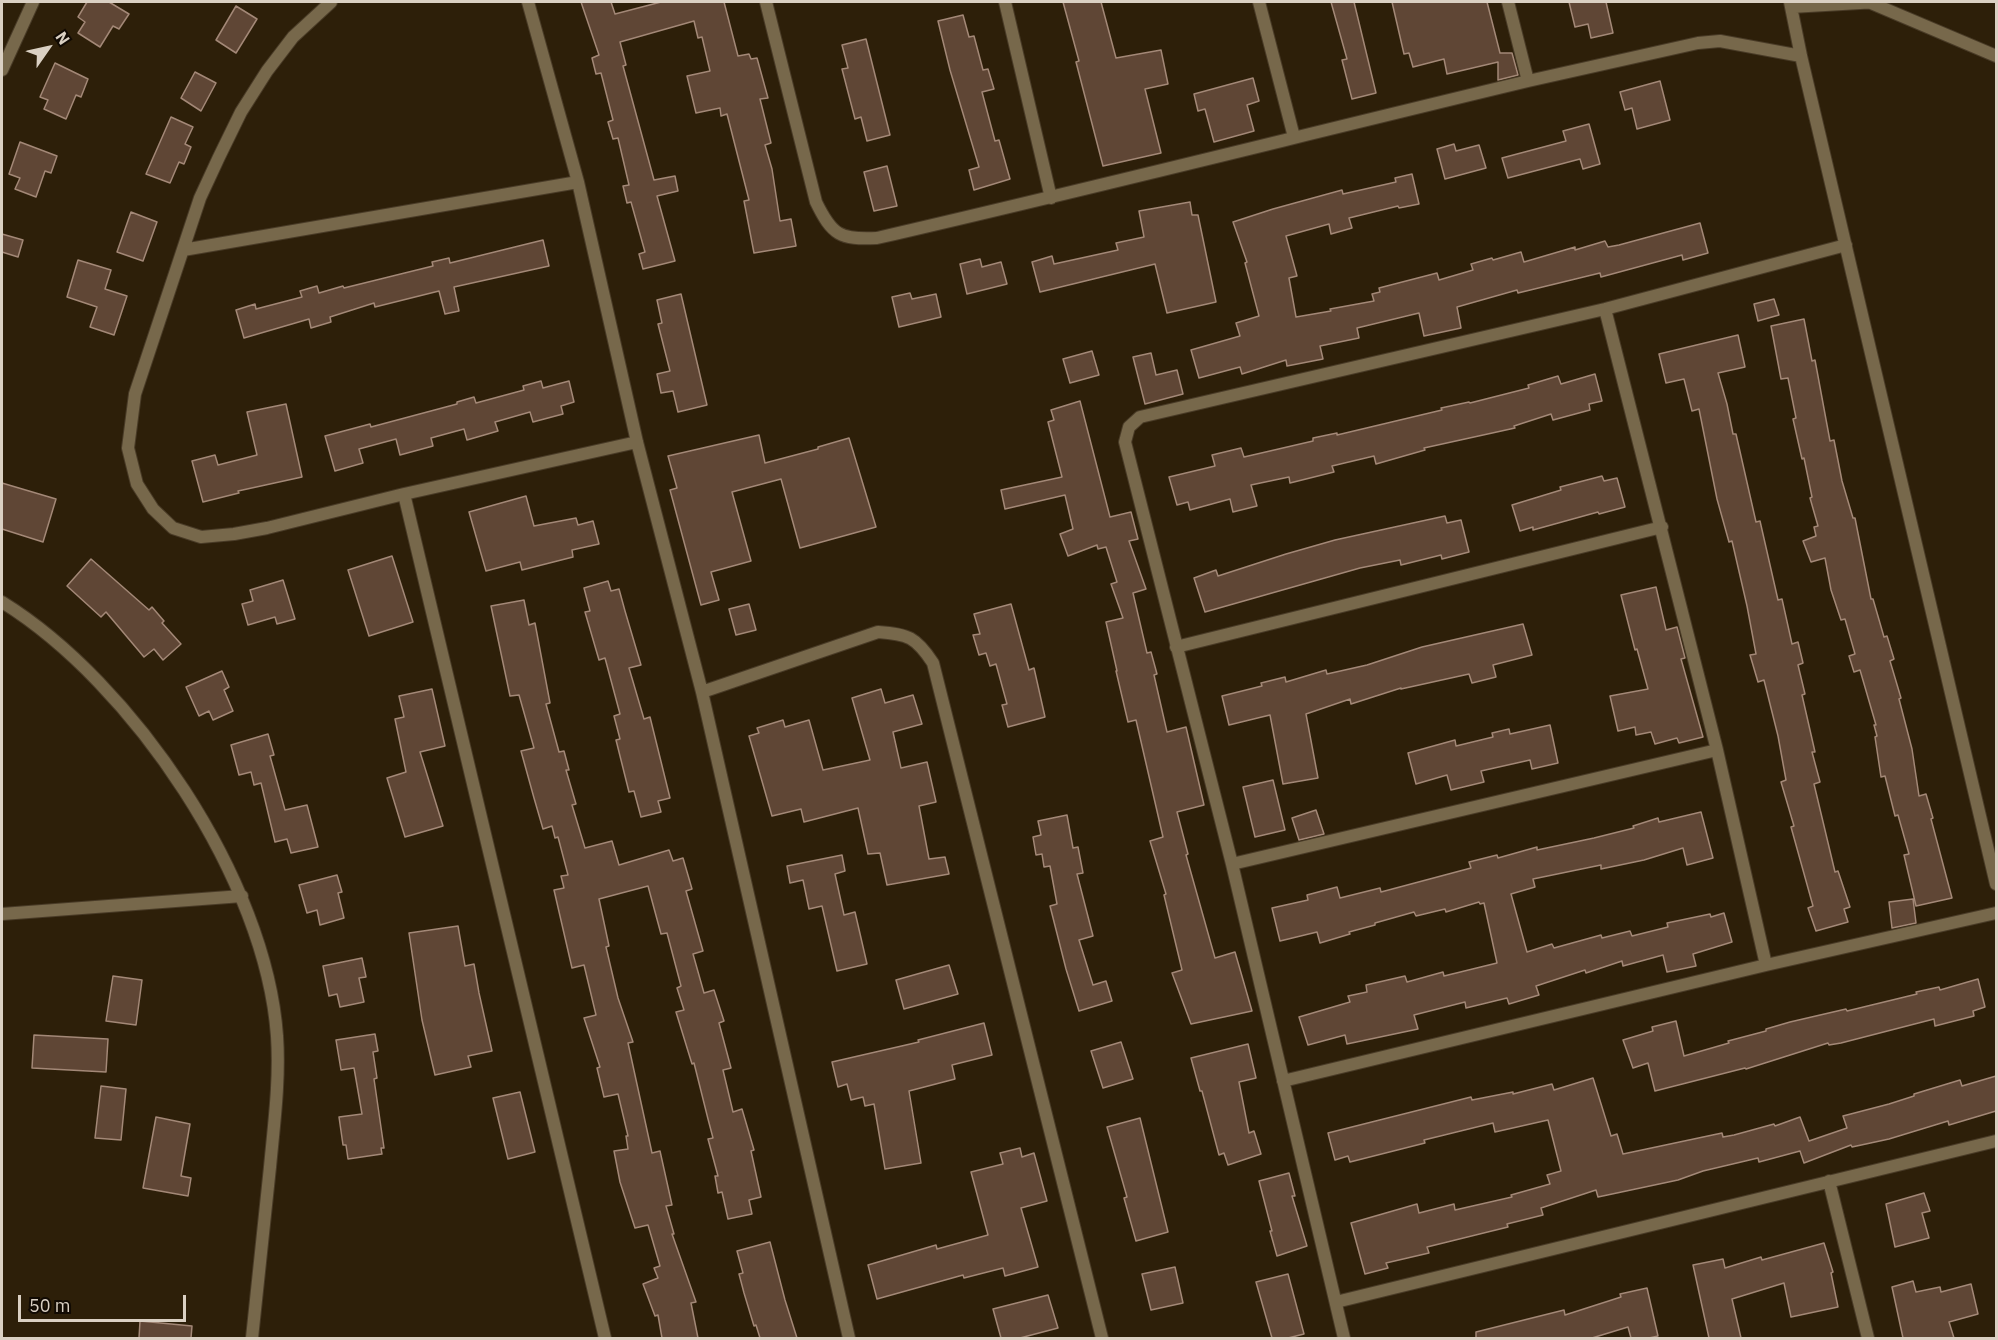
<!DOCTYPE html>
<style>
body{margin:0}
#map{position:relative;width:1998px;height:1340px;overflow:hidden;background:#2d1f09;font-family:"IBM Plex Sans",sans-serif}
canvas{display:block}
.frame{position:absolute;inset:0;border:3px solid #dad0c3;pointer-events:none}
.north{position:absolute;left:18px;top:18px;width:60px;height:60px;-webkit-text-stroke:4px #110a03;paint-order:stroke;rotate:56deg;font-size:16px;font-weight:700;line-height:24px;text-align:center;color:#dad0c3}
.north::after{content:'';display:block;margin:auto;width:21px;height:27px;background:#dad0c3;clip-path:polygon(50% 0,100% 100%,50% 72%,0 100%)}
.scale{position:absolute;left:18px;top:1295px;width:168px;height:27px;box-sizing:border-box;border:3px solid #dad0c3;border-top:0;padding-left:8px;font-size:18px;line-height:21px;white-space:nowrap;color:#dad0c3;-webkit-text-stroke:4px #110a03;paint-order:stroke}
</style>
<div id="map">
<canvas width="1998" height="1340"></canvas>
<div class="frame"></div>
<div class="north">N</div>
<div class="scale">50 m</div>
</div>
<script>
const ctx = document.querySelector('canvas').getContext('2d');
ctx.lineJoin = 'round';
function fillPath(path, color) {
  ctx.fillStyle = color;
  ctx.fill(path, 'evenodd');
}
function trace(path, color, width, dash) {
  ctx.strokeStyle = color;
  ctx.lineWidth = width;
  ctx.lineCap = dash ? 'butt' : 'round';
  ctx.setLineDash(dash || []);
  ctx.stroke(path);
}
const building = new Path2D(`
 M87,2H109L129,14L119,29L113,26L100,47L78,33L85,22L78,17Z
 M581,2H611L615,14L661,2H724L738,56L749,54L751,59L757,58L768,98L760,99L771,143L765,145L772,169L780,221L791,219L796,246L754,253L744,201L749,200L727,114L721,116L720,108L696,113L687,76L710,71L702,37L698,38L694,21L620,42L626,65L623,66L654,180L675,176L678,191L657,196L675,261L643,269L639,254L645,252L631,202L627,203L623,186L629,185L618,138L613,139L608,122L613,120L601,73L596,74L592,58L599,55Z
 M1063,2H1101L1116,58L1161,50L1168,84L1145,89L1161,153L1103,166L1076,62L1079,61Z
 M1331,2H1354L1376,93L1352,99L1342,60L1347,59Z
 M1392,2H1487L1500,53H1512L1518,75L1498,80V62L1447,74L1444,59L1413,67L1409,53L1404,54Z
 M1569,2H1606L1613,33L1591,38L1588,24L1575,27Z
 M236,6L257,19L236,53L216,40Z
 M963,15L969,37L974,36L983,70L988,69L994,89L982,92L995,141L999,140L1010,179L974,190L969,170L979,167L950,70L938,21Z
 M866,39L890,135L867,141L861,117L855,119L842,69L848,68L842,45Z
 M55,63L88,79L81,97L76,95L66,119L44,109L48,100L40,97Z
 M195,72L216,83L201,111L181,98Z
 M1253,78L1259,101L1247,105L1254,131L1214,142L1205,109L1198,111L1194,94Z
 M1660,81L1670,120L1637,129L1632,108L1625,110L1620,92Z
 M171,117L193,127L185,144L191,147L184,164L179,162L170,183L146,174Z
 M1589,124L1600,164L1583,169L1580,159L1508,178L1502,158L1566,141L1563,131Z
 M20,142L57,156L51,173L45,171L36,197L15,189L20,178L9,174Z
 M1454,144L1456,151L1479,145L1486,168L1445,179L1437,149Z
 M887,166L897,206L874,211L864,172Z
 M1412,174L1419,204L1399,208L1398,206L1349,218L1352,228L1331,234L1329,224L1286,236L1297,276L1289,278L1296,317L1331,311L1330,309L1374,301L1372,294L1380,292L1379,288L1437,273L1439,280L1473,270L1471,264L1492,258L1493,260L1521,252L1524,262L1575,247V250L1605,241L1608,247L1619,245L1700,223L1708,253L1683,260L1682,255L1601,277L1600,273L1518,293L1517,290L1457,307L1461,328L1424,336L1419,313L1357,328L1359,338L1320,346L1323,359L1287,366L1286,360L1242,374L1240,367L1199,378L1191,350L1240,336L1236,323L1259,316L1245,263L1247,262L1233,222L1273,209L1342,190L1343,194L1396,182L1395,178Z
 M1190,202L1192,215H1198L1216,302L1167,313L1155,264L1040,292L1032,262L1052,256L1054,264L1118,250L1116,243L1144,237L1139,211Z
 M131,212L157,222L143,261L117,252Z
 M2,234L23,240L18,257L2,252Z
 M543,240L549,266L454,287L459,311L445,314L439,291L375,307L374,303L330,317L331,322L311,328L309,319L244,338L236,310L255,304L256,309L302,297L300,291L317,286L319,293L343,286L344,288L433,266L432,262L449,258L450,263Z
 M980,259L982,267L1001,262L1007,284L967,294L960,264Z
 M78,260L111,270L105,289L127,296L114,335L90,327L97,307L67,297Z
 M910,293L912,299L936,294L941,317L899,327L892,297Z
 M681,294L707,405L678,412L673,391L661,393L657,374L670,371L658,324L662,323L657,300Z
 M1774,299L1779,315L1758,321L1754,304Z
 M1804,319L1812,361L1815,360L1830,441L1834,440L1842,481L1853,518H1855L1871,599H1873L1884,637L1887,636L1894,659L1890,661L1901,698L1899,699L1912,749L1919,796L1926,794L1933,818L1931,819L1952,898L1916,906L1904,855L1909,854L1898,815L1895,816L1885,776L1881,777L1875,737L1877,736L1874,725H1876L1860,670L1854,672L1849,656L1855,654L1845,619L1841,620L1831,590L1825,558L1811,562L1803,541L1816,536L1814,527L1818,526L1810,498L1812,497L1804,458L1802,459L1793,419L1796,418L1788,378L1781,379L1771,326Z
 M1738,335L1745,367L1718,373L1727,404L1733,434H1736L1756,522L1760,521L1778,600L1782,599L1792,644L1798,642L1803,663L1798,665L1805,694L1802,695L1815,752H1812L1820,782L1814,784L1835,872L1838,871L1850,907L1844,909L1848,922L1816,931L1808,908L1813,906L1791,827L1794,826L1781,782L1786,780L1778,736L1764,680L1758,682L1750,655L1756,654L1747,606L1732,541L1729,542L1717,499L1699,409L1692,411L1684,379L1666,383L1659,354Z
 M1092,351L1099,375L1070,383L1063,359Z
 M1151,353L1156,375L1177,370L1183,394L1145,404L1133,357Z
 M1595,374L1602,401L1589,404L1590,410L1553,420L1551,414L1514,426L1515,428L1424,448L1425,450L1376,464L1374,456L1332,466L1334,472L1290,483L1289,477L1251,485L1257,506L1233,512L1230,499L1190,510L1188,502L1177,505L1169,477L1215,466L1212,455L1241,448L1244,457L1313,441V438L1337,433V435L1442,410L1441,408L1469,402L1470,403L1529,388L1528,385L1558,376L1561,384Z
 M541,381L543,388L569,381L574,402L561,406L563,414L533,422L530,412L495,422L498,431L467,440L464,429L431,438L433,446L400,455L396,439L359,449L363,463L335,471L325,436L370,424L371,427L457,404V402L474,397L476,403L524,390L523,386Z
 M1080,401L1110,517L1131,512L1138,539L1129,541L1146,589L1133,593L1147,653L1151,652L1157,674L1154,675L1167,732L1186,727L1204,805L1177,812L1188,854L1186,855L1215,958L1235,952L1252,1011L1191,1024L1172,973L1182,970L1164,895L1166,894L1150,841L1163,837L1136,720L1128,722L1116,671H1117L1106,622L1123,618L1111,584L1117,582L1106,547L1098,549L1097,545L1068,556L1060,534L1073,529L1065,495L1005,509L1001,490L1062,477L1048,422L1054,420L1051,410Z
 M286,404L302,477L238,491L239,493L203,502L192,461L215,455L218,465L257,455L247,412Z
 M759,435L765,463L818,449V447L849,438L876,527L800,548L781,479L732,492L751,561L711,572L719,600L701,605L670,490L677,488L668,456Z
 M1602,476L1604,481L1617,478L1625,507L1599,514L1598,512L1533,530V527L1520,531L1512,505L1561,490L1560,487Z
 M2,483L56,499L43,542L2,529Z
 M526,496L534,526L576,518L578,525L593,521L599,544L572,550L573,557L522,570L520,562L486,571L469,512Z
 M1445,516L1447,523L1461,520L1469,552L1442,559L1441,555L1401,565L1400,560L1360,568L1205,612L1194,578L1216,570L1218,576L1286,554L1335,540Z
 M392,556L413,622L369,636L348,570Z
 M91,559L149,610L152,607L164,621L162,623L181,644L163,660L154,649L144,657L106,612L101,617L67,586Z
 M283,580L295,619L277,624L275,617L248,625L242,604L253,601L250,590Z
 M608,581L611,591L619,589L625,611L641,665L629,668L644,719L650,717L670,798L658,801L661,812L641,817L634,791L629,792L616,740L620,739L614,716L620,714L605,658L599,660L585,612L590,611L584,588Z
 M1656,587L1666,630L1677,627L1685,658L1681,659L1703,737L1679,743L1677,738L1655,744L1651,732L1636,735L1635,727L1618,731L1610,696L1648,689L1637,649L1635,650L1621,595Z
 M524,600L529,625L535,623L550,703L546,704L559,752L564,751L569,770H566L576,804L572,805L585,848L612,841L619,865L669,850L673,861L683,858L692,889L686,891L703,951L693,954L704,993L714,990L724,1021L719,1023L731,1068L723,1070L733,1112L742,1109L754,1150L751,1151L761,1197L749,1200L752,1214L728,1219L722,1192L718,1193L715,1176H718L708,1139L713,1138L708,1119L694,1063L692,1064L676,1012L684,1010L677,988L681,986L667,933L661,934L648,886L599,899L609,946L606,947L618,998L633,1042L628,1043L652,1153L660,1151L672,1205L666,1206L674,1234H672L696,1302L691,1303L698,1338H662L658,1315L655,1316L643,1284L658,1278L654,1268L660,1266L648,1225L635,1228L620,1182L614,1151L628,1149L626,1136H628L618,1094L604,1097L597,1068L600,1067L584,1018L596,1015L584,965L572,968L554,890L564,888L561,876L568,875L558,837L555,838L552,826L543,829L534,798L521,751L534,748L519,695L510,696L491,606Z
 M749,604L756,630L736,635L729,609Z
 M1011,604L1029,670L1034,668L1045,717L1008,727L1002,705L1007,704L996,664L990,666L986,653L979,655L973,635L980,634L974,614Z
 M1523,624L1532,655L1493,665L1496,677L1472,683L1469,674L1401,689V688L1351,704L1350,699L1306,714L1318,778L1283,784L1270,715L1229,725L1222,696L1262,686L1261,683L1285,677L1286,682L1326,670L1327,674L1367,665L1422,647Z
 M222,671L229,687L224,690L233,711L213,720L209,711L199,716L186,687Z
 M432,689L445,746L420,752L443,826L405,837L387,778L406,772L395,719L404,717L399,696Z
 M881,689L885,703L913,695L922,724L893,732L901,768L927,762L936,802L919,806L929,859L945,857L949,874L887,885L880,853L868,854L858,808L804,822L801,809L772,816L749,736L759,733L757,728L783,720L785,727L809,720L823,770L870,760L852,698Z
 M1550,725L1558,763L1532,769L1530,760L1481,771L1484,782L1451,790L1447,775L1416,784L1408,753L1455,740L1456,746L1493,737L1492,733L1509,729L1510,734Z
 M268,734L274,755L270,756L285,810L307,805L318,847L291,853L287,839L275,842L261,783L254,785L251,772L239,775L231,745Z
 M1273,780L1285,830L1255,837L1243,787Z
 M1316,810L1324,834L1299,840L1292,818Z
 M1701,812L1713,858L1687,865L1683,848L1644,860L1601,869V865L1533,879L1535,887L1511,894L1527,952L1552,944L1554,948L1601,935L1602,938L1630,931L1632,936L1668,927L1667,923L1710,914L1711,917L1724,913L1732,942L1693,954L1696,966L1667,972L1663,955L1623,966L1622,961L1586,973L1585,970L1536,986L1539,995L1509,1004L1507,998L1466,1008L1465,1002L1414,1015L1418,1029L1347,1044L1345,1035L1308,1045L1299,1017L1350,1002L1348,996L1367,992L1366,985L1405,976L1407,982L1443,972L1444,976L1497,963L1484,903L1480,904L1479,902L1446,912L1445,909L1416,916L1414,912L1375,923V925L1349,932L1350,934L1320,943L1317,932L1280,941L1272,908L1308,900L1307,895L1337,887L1340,898L1380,888L1381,892L1471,868L1469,862L1497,855L1498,858L1537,847V850L1594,838L1634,828L1633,826L1658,818L1659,822Z
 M1067,815L1073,848L1078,847L1083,873L1077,874L1093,936L1079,940L1093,985L1106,981L1112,1001L1079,1011L1066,969L1050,906L1057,904L1050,866L1044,867L1042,854L1036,855L1033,837L1041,835L1038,821Z
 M842,855L845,871L835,874L844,915L855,912L867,964L837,971L822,906L809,909L803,880L790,883L787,866Z
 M337,875L342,892L338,893L344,918L320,925L317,910L307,913L299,885Z
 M1913,899L1916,923L1892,928L1889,902Z
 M458,926L465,966L474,964L479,993L492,1051L468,1056L471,1067L435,1075L422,1020L409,933Z
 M362,958L366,977L359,978L364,1002L340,1007L337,994L329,996L323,966Z
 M949,965L958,994L904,1009L896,980Z
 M113,976L142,980L136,1025L106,1021Z
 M1978,979L1985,1007L1973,1011L1974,1016L1935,1026L1934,1019L1841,1043L1829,1045L1828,1043L1746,1069L1745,1068L1655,1091L1648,1063L1633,1068L1623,1040L1653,1031L1652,1027L1676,1021L1684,1056L1729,1043L1728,1041L1766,1031V1029L1790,1022L1846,1009L1847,1011L1917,994L1916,992L1939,987L1940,990Z
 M984,1023L992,1055L952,1065L955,1079L909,1091L921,1163L885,1169L874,1104L865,1106L863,1097L851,1100L847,1084L838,1087L832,1062L919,1042L918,1040Z
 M375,1034L378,1051L373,1052L377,1078L374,1079L384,1148H381L382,1154L348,1159L346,1145H343L339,1117L362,1114L354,1068L341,1070L336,1040Z
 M34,1035L108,1039L106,1072L32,1068Z
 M1121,1042L1133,1079L1103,1088L1091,1051Z
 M1248,1044L1256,1078L1239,1082L1249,1133L1254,1131L1261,1154L1228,1165L1224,1153L1219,1155L1202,1091H1200L1191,1058Z
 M1996,1076V1111L1949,1125L1948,1121L1889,1139L1852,1147L1851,1145L1804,1163L1800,1151L1759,1162L1758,1158L1703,1171L1678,1180L1598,1197L1596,1190L1541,1208L1543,1215L1507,1224L1508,1227L1427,1247L1429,1253L1386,1263L1388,1268L1365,1274L1351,1223L1417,1204L1419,1213L1454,1204L1455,1210L1512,1197L1511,1195L1550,1184L1547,1175L1561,1171L1548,1120L1495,1132L1493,1123L1424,1140L1425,1143L1350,1162L1348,1156L1335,1160L1328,1133L1471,1097L1472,1100L1513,1092V1094L1552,1084L1554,1090L1593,1078L1611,1136L1617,1134L1623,1154L1722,1133L1723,1137L1734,1135L1774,1124L1775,1126L1800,1117L1809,1141L1847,1128L1843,1116L1889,1104L1914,1096V1094L1960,1080L1962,1086Z
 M101,1086L126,1089L121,1140L95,1138Z
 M520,1092L535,1152L508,1159L493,1098Z
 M156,1117L190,1124L181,1176L191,1178L188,1196L143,1188Z
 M1140,1118L1168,1232L1136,1241L1124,1198L1127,1197L1107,1127Z
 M1020,1148L1022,1157L1034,1153L1047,1201L1021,1208L1038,1267L1005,1276L1003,1268L964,1278L963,1275L877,1299L868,1265L936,1245L937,1249L988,1235L971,1172L1003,1164L1000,1153Z
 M1289,1173L1295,1196H1292L1307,1246L1277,1256L1270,1231H1272L1259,1181Z
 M1924,1193L1930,1211L1922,1213L1929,1238L1895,1247L1886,1204Z
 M770,1242L785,1300L797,1338H760L756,1325L754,1326L744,1293L739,1274L743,1273L737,1251Z
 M1824,1243L1833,1272L1831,1273L1838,1307L1791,1317L1784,1283L1732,1299L1741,1338H1709L1693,1265L1723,1259L1725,1268L1761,1257L1762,1260Z
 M1175,1267L1183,1303L1151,1310L1142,1274Z
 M1288,1274L1304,1334L1288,1338H1272L1256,1282Z
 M1913,1281L1916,1292L1940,1287L1941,1292L1971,1284L1978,1314L1949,1322L1954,1338H1903L1892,1287Z
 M1647,1288L1658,1336L1649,1338H1631L1628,1327L1592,1338H1476V1332L1564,1310L1565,1315L1621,1297L1620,1294Z
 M1048,1295L1058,1328L1020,1338H1001L993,1309Z
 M140,1321L192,1326L191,1338H139Z`);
const minor = new Path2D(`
 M331,2L293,37L267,71L241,112L219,157L200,198L135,394L128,448L137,484L153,509L173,528L201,537L234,534L267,528L404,494
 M528,2L578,182L637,442L702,692L849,1338
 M766,2L816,202C832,235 840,240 877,238C1094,188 1311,133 1528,81
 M1005,2L1051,198
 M1259,2L1294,137
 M1508,2L1528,81L1698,43L1720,41L1801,56
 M1790,2L1801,56L1996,884
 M1871,3L1996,56
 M1791,7L1877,2
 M2,70L33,2
 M183,250L578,182
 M2,602C133,683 266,880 277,1036C280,1080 274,1124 270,1167C264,1224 258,1281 252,1338
 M1176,647L1662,527
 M702,692L878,632C908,634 916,637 933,663L1102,1338
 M1232,864L1717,750
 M2,914L242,896
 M1766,965L1996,913
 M1283,1081L1766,965L1717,750L1605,309
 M1829,1181L1868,1338
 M1336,1302L1996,1141
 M605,1338L404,494L637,442
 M1344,1338L1232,864L1125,442L1129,427L1140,417L1605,309L1846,245`);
fillPath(building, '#5f4635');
trace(building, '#a38877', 1.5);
trace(minor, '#493b27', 14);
trace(minor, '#77684b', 12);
</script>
